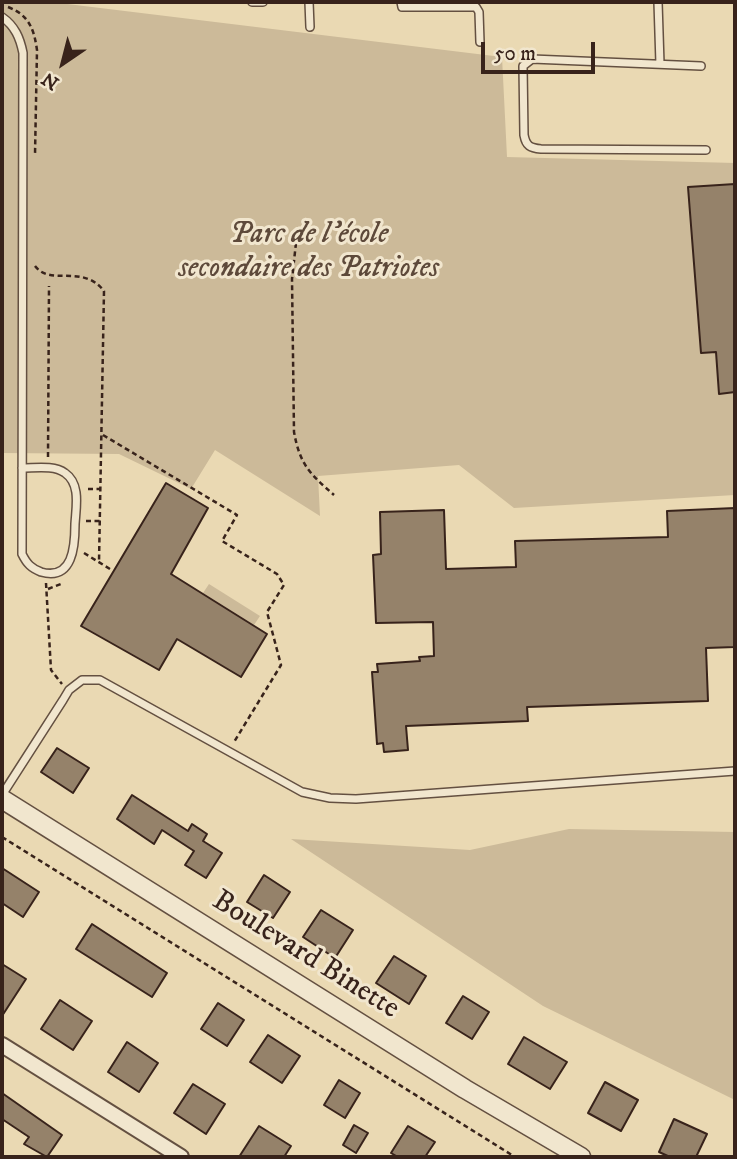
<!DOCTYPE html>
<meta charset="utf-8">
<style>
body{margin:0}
#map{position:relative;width:737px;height:1159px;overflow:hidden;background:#ead9b3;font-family:"IM FELL DW Pica",serif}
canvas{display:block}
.frame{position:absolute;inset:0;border:4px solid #38231b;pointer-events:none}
.north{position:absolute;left:28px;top:28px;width:70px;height:70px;-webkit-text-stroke:5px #f1e6ce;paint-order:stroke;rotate:215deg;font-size:19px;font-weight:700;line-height:28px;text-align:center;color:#38231b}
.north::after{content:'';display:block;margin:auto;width:24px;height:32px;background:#38231b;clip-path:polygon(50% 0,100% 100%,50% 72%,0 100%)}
.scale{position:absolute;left:481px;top:42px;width:114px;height:32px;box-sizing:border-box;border:4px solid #38231b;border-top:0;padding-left:9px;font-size:21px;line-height:24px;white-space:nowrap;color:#38231b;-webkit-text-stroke:5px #f1e6ce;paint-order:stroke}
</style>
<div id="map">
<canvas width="737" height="1159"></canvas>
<div class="frame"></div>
<div class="north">N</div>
<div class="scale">50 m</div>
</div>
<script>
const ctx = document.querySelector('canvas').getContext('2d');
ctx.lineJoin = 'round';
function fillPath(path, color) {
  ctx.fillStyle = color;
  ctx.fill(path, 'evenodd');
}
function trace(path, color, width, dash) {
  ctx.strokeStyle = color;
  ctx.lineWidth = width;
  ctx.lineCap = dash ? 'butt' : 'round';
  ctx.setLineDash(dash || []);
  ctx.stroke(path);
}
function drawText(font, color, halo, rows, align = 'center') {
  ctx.font = font + ' "IM FELL DW Pica",serif';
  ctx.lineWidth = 6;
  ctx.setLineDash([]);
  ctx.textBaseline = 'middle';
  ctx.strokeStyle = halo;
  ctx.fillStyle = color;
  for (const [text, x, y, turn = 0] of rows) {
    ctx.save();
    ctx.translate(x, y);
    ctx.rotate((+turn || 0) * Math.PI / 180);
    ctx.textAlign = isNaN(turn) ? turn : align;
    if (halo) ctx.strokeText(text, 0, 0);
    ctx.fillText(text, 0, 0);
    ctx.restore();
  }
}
const green = new Path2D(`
 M2,2H51L502,57L507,157L735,163V495L514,508L459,465L318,476L320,516L215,450L191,489L119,454L2,453Z
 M209,584L260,616L254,625L203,593Z
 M569,829L735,832V1100L543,1006L291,839L470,850Z`);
const building = new Path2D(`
 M735,184V392L719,394L716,352L701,353L688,187Z
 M166,483L208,508L171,574L267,634L241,677L177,639L159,670L81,626Z
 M735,508V647L706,648L708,701L527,707L528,721L406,726L408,750L384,752L383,743L377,744L372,672H378L377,664L420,661L419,657L434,656L433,622L376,623L373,555L381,554L380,512L444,510L446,569L516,567L515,541L668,537L667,511Z
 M57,748L89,768L73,793L41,772Z
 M132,795L188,831L192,824L207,834L203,841L222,853L206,878L185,865L194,851L162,830L154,844L117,819Z
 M2,868L39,892L23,917L2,903Z
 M264,875L290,892L273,918L247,902Z
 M321,910L353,930L335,958L303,937Z
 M92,924L167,973L152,997L76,949Z
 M394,956L426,976L409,1004L376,983Z
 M2,964L26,979L2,1016Z
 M463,996L489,1012L472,1039L446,1023Z
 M60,1000L92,1021L73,1050L41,1029Z
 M218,1003L244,1020L227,1046L201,1029Z
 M268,1035L300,1056L282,1083L250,1062Z
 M524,1037L567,1062L550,1089L508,1064Z
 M127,1042L158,1063L139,1092L108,1072Z
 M339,1080L360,1093L345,1118L324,1105Z
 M605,1082L638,1100L621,1131L588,1113Z
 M193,1084L225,1104L206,1134L174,1113Z
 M2,1093L62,1135L47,1157L24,1144L29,1137L2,1119Z
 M674,1119L707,1134L696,1157H670L659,1152Z
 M354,1125L368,1133L356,1153L343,1145Z
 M259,1126L291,1146L284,1157H239Z
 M408,1126L435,1142L425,1157H398L391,1153Z`);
const path = new Path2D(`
 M8,7C29,15 34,29 37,50L35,155
 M296,243L292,279L294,432C300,465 310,474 334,495
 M35,266C51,287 82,263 104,291L99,562
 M103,435L237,515L222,541L277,574L284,585L267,612L281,665L234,742
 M48,457L49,286
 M88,489H102
 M86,521H101
 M84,553L110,569
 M46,583L51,670L62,684
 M48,589L61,584
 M2,837L515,1157`);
const service = new Path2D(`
 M252,2H263
 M309,2L310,27
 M401,2L402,7H476L479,12L480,42
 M658,2L660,64
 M2,17C15,26 20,38 23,53L22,554C27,564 31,568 41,572C73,581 75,546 75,524C76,507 81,484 65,473C54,465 36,468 22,468
 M701,66L532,59L523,66L524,135C526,146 530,148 541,149L706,150
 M2,795L63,700L69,690L82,680H100L302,792L330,798L356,799L735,771`);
const minor = new Path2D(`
 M2,1045L181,1157`);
const tertiary = new Path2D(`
 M2,799L465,1089L581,1157`);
const parkNames = [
 ["Parc de l'école",309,236],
 ["secondaire des Patriotes",309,270]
];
const streetNames = [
 ["Boulevard Binette",305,956,32]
];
fillPath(green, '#ccba99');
fillPath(building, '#95826a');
trace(building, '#38231b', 2);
trace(service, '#645041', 10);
trace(minor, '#645041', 18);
trace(tertiary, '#645041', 21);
trace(path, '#38231b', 2.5, [5, 3.5]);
trace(service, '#f1e6ce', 7);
trace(minor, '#f1e6ce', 14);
trace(tertiary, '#f1e6ce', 18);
drawText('italic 30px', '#5d493a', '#f1e6ce', parkNames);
drawText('30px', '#38231b', '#f1e6ce', streetNames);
</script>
